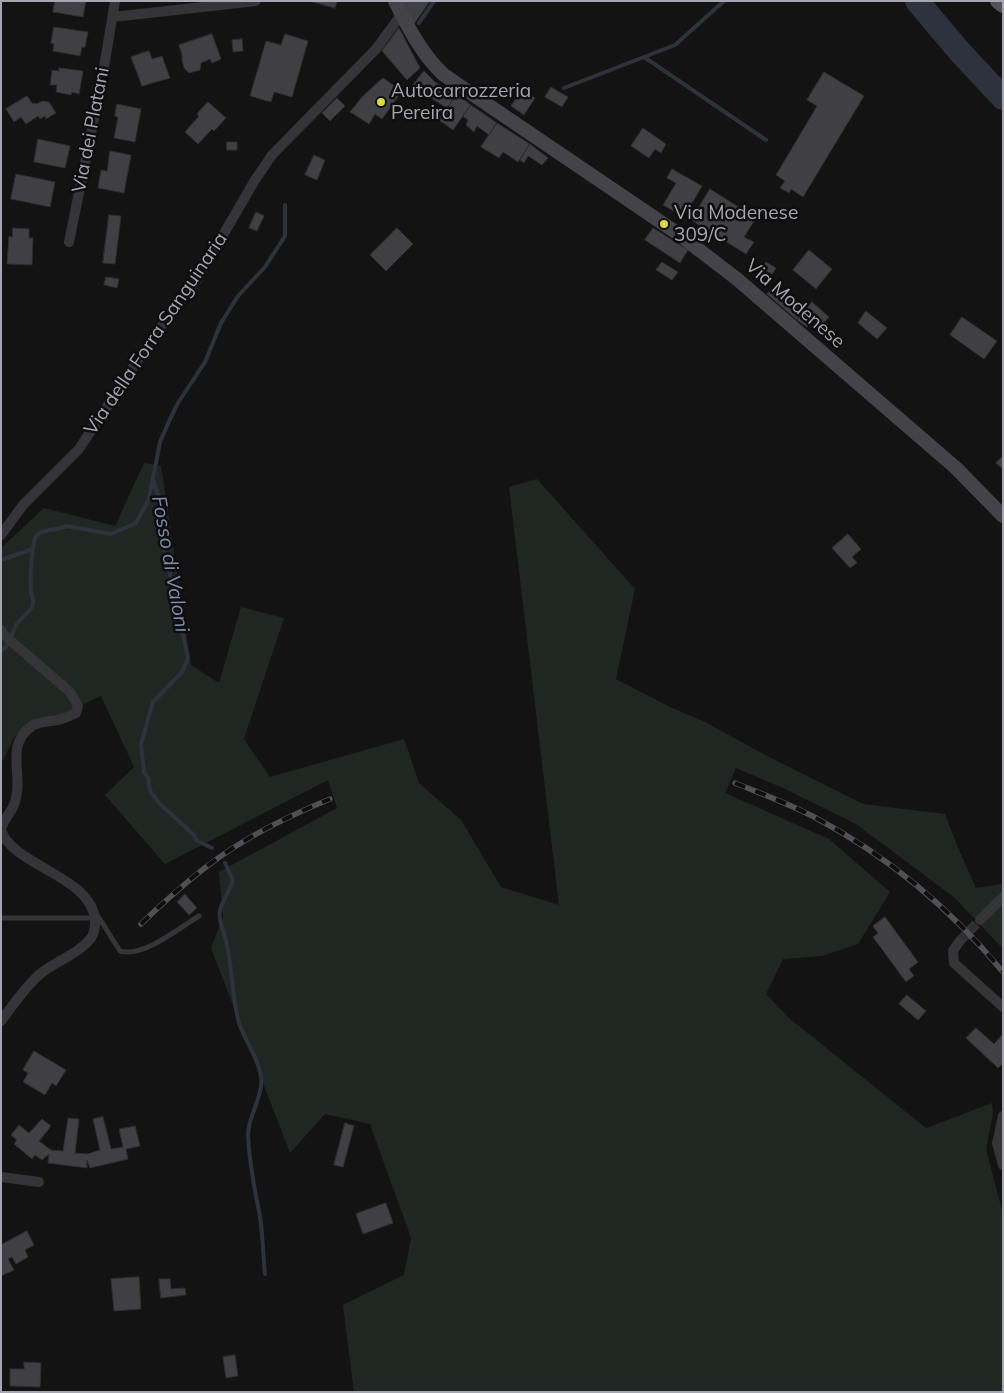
<!DOCTYPE html>
<style>
body{margin:0}
#map{position:relative;width:1004px;height:1393px;overflow:hidden;background:#131314;font-family:Mulish,sans-serif}
canvas{display:block}
.frame{position:absolute;inset:0;border:2px solid #a6a6b3;pointer-events:none}
</style>
<div id="map">
<canvas width="1004" height="1393"></canvas>
<div class="frame"></div>
</div>
<script>
const ctx = document.querySelector('canvas').getContext('2d');
ctx.lineJoin = 'round';
function fillPath(path, color) {
  ctx.fillStyle = color;
  ctx.fill(path, 'evenodd');
}
function trace(path, color, width, dash) {
  ctx.strokeStyle = color;
  ctx.lineWidth = width;
  ctx.lineCap = dash ? 'butt' : 'round';
  ctx.setLineDash(dash || []);
  ctx.stroke(path);
}
function drawText(font, color, halo, rows, align = 'center') {
  ctx.font = font + ' Mulish,sans-serif';
  ctx.lineWidth = 5;
  ctx.setLineDash([]);
  ctx.textBaseline = 'middle';
  ctx.strokeStyle = halo;
  ctx.fillStyle = color;
  for (const [text, x, y, turn = 0] of rows) {
    ctx.save();
    ctx.translate(x, y);
    ctx.rotate((+turn || 0) * Math.PI / 180);
    ctx.textAlign = isNaN(turn) ? turn : align;
    if (halo) ctx.strokeText(text, 0, 0);
    ctx.fillText(text, 0, 0);
    ctx.restore();
  }
}
const green = new Path2D(`
 M144,463L161,466L191,665L219,683L241,607L284,618L244,739L270,777L404,739L419,783L461,820L501,887L559,905L509,487L537,479L635,589L616,679L670,707L705,722L771,758L863,804L945,814L958,848L976,888L1003,884V949L955,898L856,824L783,788L736,768L725,793L829,839L890,892L858,944L822,956L783,959L766,994L789,1018L926,1128L992,1103L993,1114L986,1149L1003,1214V1392H354L343,1305L404,1275L411,1238L370,1124L325,1114L290,1153L211,948L223,917L219,872L337,808L328,780L165,864L105,795L134,767L101,696L15,736L1,764V548L44,508L115,526Z`);
const stream = new Path2D(`
 M419,23L434,1
 M644,57L766,140
 M564,88L675,45L724,1
 M154,481V484C161,502 163,509 160,528L188,658L182,672L153,702L141,744L144,772L148,778L150,791L159,803L194,835L196,840L212,848
 M1,560L33,549
 M1,651C12,643 10,636 16,625C20,618 32,612 33,604C34,601 32,596 31,593C30,584 31,541 37,535C44,528 58,531 66,526L111,534L136,523L149,499L160,442L171,417L178,403L205,362L221,323L238,296L265,267L285,236V205
 M225,863L233,880C230,891 222,900 220,911C218,920 223,929 225,937C233,965 231,995 239,1023C245,1041 258,1057 261,1076C264,1096 248,1115 248,1135C249,1163 255,1190 260,1217C263,1236 263,1256 265,1274`);
const river = new Path2D(`
 M917,1L960,52L1003,98`);
const building = new Path2D(`
 M55,1H86L83,17L53,12Z
 M310,1H337L335,8Z
 M402,1H430L414,24Z
 M54,27L88,32L85,47H82L80,56L53,51L54,44L51,43Z
 M399,28L420,68L407,80L382,51Z
 M212,34L221,59L212,63L210,59L201,63L200,70L189,73L184,68L182,60V55L179,45Z
 M285,34L308,41L292,97L274,92L271,102L250,96L266,41L281,45Z
 M242,39L243,51L233,52L232,40Z
 M149,51L152,59L162,56L170,78L142,86L131,57Z
 M59,68L83,71L79,94L72,92L71,95L56,92L57,85H50L52,70L59,71Z
 M424,71L435,82L457,94L447,108L412,86Z
 M824,72L864,96L803,197L791,189L789,193L780,188L785,181L776,175L817,106L807,100Z
 M383,78L402,91L382,119L375,114L369,124L350,112L363,96Z
 M551,87L568,97L562,107L545,97Z
 M523,90L535,98L524,115L511,106Z
 M457,94L471,105L453,130L439,120Z
 M27,96L32,103L37,104L42,101L49,102L56,113L46,119L45,116L40,119L38,116L26,124L21,117L14,122L6,109Z
 M337,98L345,106L330,121L322,113Z
 M208,102L226,118L214,131L212,129L198,144L185,132L199,116L197,114Z
 M117,104L141,109L135,142L114,138L118,117L115,116Z
 M471,105L497,123L489,135L477,126L474,132L466,125L468,120L463,116Z
 M497,123L530,144L518,162L503,152L499,158L481,147Z
 M643,128L666,144L661,153L655,149L649,158L631,146Z
 M38,139L70,146L65,168L34,162Z
 M227,142H237V150H227Z
 M530,144L548,158L542,165L528,156L524,163L520,160Z
 M110,151L131,155L124,193L98,188L101,170L107,171Z
 M314,155L325,160L317,180L305,175Z
 M672,169L702,186L684,217L663,205L676,183L667,178Z
 M16,174L55,182L50,207L11,199Z
 M710,189L756,218L744,237L754,242L746,254L691,220Z
 M256,212L264,216L257,231L249,228Z
 M109,215L121,216L115,264L103,263Z
 M13,228L29,229V238H33L32,265L7,264L9,236L12,237Z
 M397,228L413,244L386,271L370,255Z
 M653,228L688,250L680,263L645,240Z
 M809,250L832,269L816,289L793,270Z
 M662,262L678,272L672,280L656,270Z
 M766,262L776,268L772,274L762,269Z
 M106,277L119,279L117,288L104,285Z
 M774,286L804,312L797,320L767,294Z
 M812,302L829,317L819,328L812,322L807,327L797,320Z
 M866,311L887,328L877,339L858,323Z
 M962,317L997,341L984,359L950,335Z
 M1003,456V469L996,463Z
 M848,534L861,549L852,557L857,563L850,568L832,548Z
 M185,894L197,908L189,915L177,902Z
 M885,917L918,962L909,969L914,976L906,982L873,937L878,933L873,926Z
 M907,995L926,1011L918,1020L899,1004Z
 M976,1028L994,1044L1003,1034V1063L998,1068L966,1038Z
 M34,1051L66,1070L56,1086L52,1083L45,1095L23,1082L28,1073L23,1070Z
 M103,1117L111,1149L123,1147L119,1129L135,1126L140,1146L126,1149L128,1159L90,1168L87,1160V1168L48,1163L49,1154L42,1160L35,1155L32,1159L14,1144L17,1140L11,1135L19,1125L29,1133L42,1119L51,1126L39,1141L51,1150L63,1151L68,1118L79,1119L75,1153L88,1154L100,1150L93,1119Z
 M345,1123L354,1126L343,1167L334,1165Z
 M386,1203L393,1223L363,1234L356,1214Z
 M27,1231L34,1245L25,1250L28,1257L16,1264L12,1257L8,1259L14,1270L1,1276V1245Z
 M139,1277L141,1309L114,1311L111,1279Z
 M159,1279H170L171,1289L185,1288L186,1295L161,1298Z
 M235,1355L238,1376L226,1378L223,1357Z
 M24,1362L41,1363L40,1387L10,1386V1369H24Z`);
const streetTunnel = new Path2D(`
 M959,942L980,920`);
const lane = new Path2D(`
 M96,913L120,951C143,958 179,928 199,916
 M1,918H94`);
const street = new Path2D(`
 M113,17L256,1
 M69,242L102,79L115,1
 M1,535L23,505L79,449L149,343L197,280L255,180L272,155L376,49L401,15
 M1,630L4,635L70,692L78,706L76,713C71,715 66,718 61,719C52,722 39,721 32,726C4,745 24,775 15,802C12,812 4,818 1,829
 M1,830C12,866 92,876 95,920C95,926 95,933 91,938C79,954 56,961 40,974C25,987 13,1005 1,1021
 M980,920L1003,897
 M959,942L953,951L954,963L1003,1007
 M1003,1116L997,1143L1003,1165
 M1,1177L39,1182`);
const secondary = new Path2D(`
 M395,1C408,27 422,55 444,75L677,233L737,279L956,468L1003,516`);
const primary = new Path2D(`
 M998,1L1003,5`);
const rail = new Path2D(`
 M735,783C762,794 790,804 816,818C889,857 950,908 1003,972
 M141,924C170,896 200,869 233,848C264,828 296,813 330,799`);
const markers = [
 [381,102,5,"#ded841"],
 [664,224,5,"#ded841"]
];
const poiNames = [
 ["Autocarrozzeria",391,91],
 ["Pereira",391,113],
 ["Via Modenese",674,213],
 ["309/C",674,235]
];
const streetNames = [
 ["Via dei Platani",91,130,-79],
 ["Via Modenese",795,304,41],
 ["Via della Forra Sanguinaria",156,334,-56]
];
const waterNames = [
 ["Fosso di Valoni",170,564,80]
];
fillPath(green, '#202723');
trace(stream, '#2e323c', 4);
trace(river, '#2e323c', 24);
fillPath(building, '#404044');
trace(building, '#2e2d30', 1);
trace(streetTunnel, '#303034', 10, [10, 5]);
trace(lane, '#353439', 5);
trace(street, '#353439', 10);
trace(secondary, '#434349', 14);
trace(primary, '#515158', 16);
trace(rail, '#505056', 5.5);
trace(rail, '#0e0e0f', 4, [11]);
for (const [x, y, r, color] of markers) {
  const dot = new Path2D();
  dot.arc(x, y, r, 0, 2 * Math.PI);
  ctx.fillStyle = color;
  ctx.fill(dot);
  trace(dot, '#0e0e0f', 2);
}
drawText('19px', '#a6a6b3', '#0e0e0f', poiNames, 'left');
drawText('19px', '#a6a6b3', '#0e0e0f', streetNames);
drawText('italic 20px', '#808aab', '#0e0e0f', waterNames);
</script>
